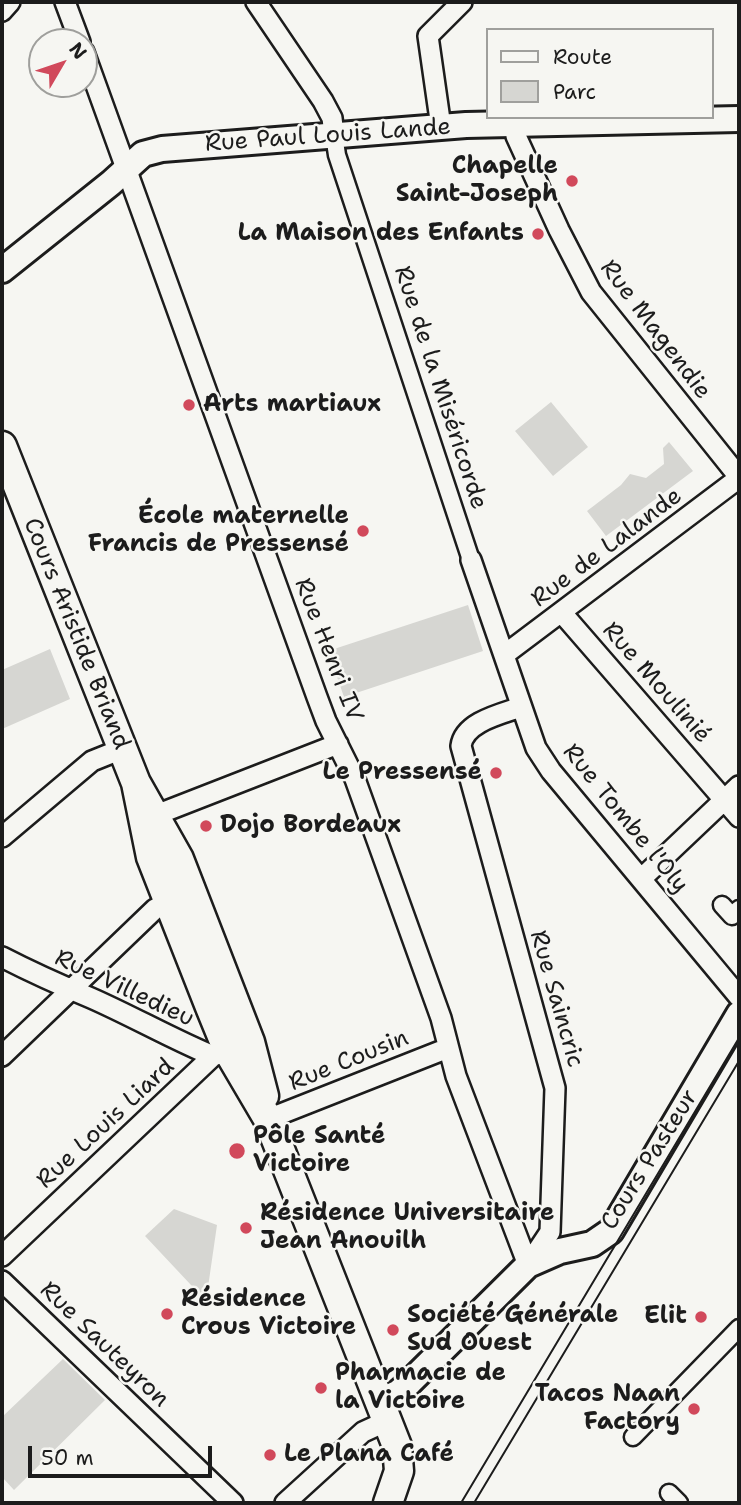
<!DOCTYPE html>
<meta charset="utf-8">
<style>
body{margin:0}
#map{position:relative;width:741px;height:1505px;overflow:hidden;background:#f6f6f2;font-family:"Shantell Sans",sans-serif}
canvas{display:block}
.frame{position:absolute;inset:0;border:4px solid #1c1c1c;pointer-events:none}
.legend{position:absolute;left:486px;top:28px;width:228px;height:91px;box-sizing:border-box;background:#f6f6f2;border:2px solid #9f9f9c;margin:0;padding:9px 12px;list-style:none;font-size:21px;color:#1c1c1c}
.legend li{display:flex;align-items:center;gap:14px;height:35px}
.legend b{width:35px;border:2px solid #9f9f9c}
.north{position:absolute;left:28px;top:28px;width:70px;height:70px;box-sizing:border-box;background:#f6f6f2;border:2px solid #9f9f9c;border-radius:50%;rotate:51deg;font-size:19px;font-weight:700;line-height:28px;text-align:center;color:#1c1c1c}
.north::after{content:'';display:block;margin:auto;width:24px;height:32px;background:#d1495b;clip-path:polygon(50% 0,100% 100%,50% 72%,0 100%)}
.scale{position:absolute;left:28px;top:1446px;width:184px;height:32px;box-sizing:border-box;border:4px solid #1c1c1c;border-top:0;padding-left:9px;font-size:21px;line-height:24px;white-space:nowrap;color:#1c1c1c;-webkit-text-stroke:5px #f6f6f2;paint-order:stroke}
</style>
<div id="map">
<canvas width="741" height="1505"></canvas>
<div class="frame"></div>
<ul class="legend">
<li><b style="height:9px;background:#f6f6f2"></b>Route</li>
<li><b style="height:19px;background:#d6d6d2"></b>Parc</li>
</ul>
<div class="north">N</div>
<div class="scale">50 m</div>
</div>
<script>
const ctx = document.querySelector('canvas').getContext('2d');
ctx.lineJoin = 'round';
function fillPath(path, color) {
  ctx.fillStyle = color;
  ctx.fill(path, 'evenodd');
}
function trace(path, color, width, dash) {
  ctx.strokeStyle = color;
  ctx.lineWidth = width;
  ctx.lineCap = dash ? 'butt' : 'round';
  ctx.setLineDash(dash || []);
  ctx.stroke(path);
}
function drawText(font, color, halo, rows, align = 'center') {
  ctx.font = font + ' "Shantell Sans",sans-serif';
  ctx.lineWidth = 5;
  ctx.setLineDash([]);
  ctx.textBaseline = 'middle';
  ctx.strokeStyle = halo;
  ctx.fillStyle = color;
  for (const [text, x, y, turn = 0] of rows) {
    ctx.save();
    ctx.translate(x, y);
    ctx.rotate((+turn || 0) * Math.PI / 180);
    ctx.textAlign = isNaN(turn) ? turn : align;
    if (halo) ctx.strokeText(text, 0, 0);
    ctx.fillText(text, 0, 0);
    ctx.restore();
  }
}
const green = new Path2D(`
 M551,402L588,447L553,476L515,431Z
 M669,442L693,471L606,536L587,511L621,485L630,474L646,478L664,464L663,448Z
 M468,605L483,651L344,697L328,651Z
 M50,649L70,699L2,729V670Z
 M174,1209L217,1225L206,1301L145,1236Z
 M63,1359L105,1400L14,1490L2,1477V1417Z`);
const pedestrian = new Path2D(`
 M334,135L337,155L471,560
 M722,905L732,916L739,909
 M633,1437L739,1328
 M669,1493L679,1503`);
const minor = new Path2D(`
 M65,2L80,42
 M256,2L323,101L332,118L334,135
 M2,11L10,2
 M84,52L317,697L326,721L355,779L441,1018L456,1076L528,1265
 M515,124L516,136L559,230L591,292L739,477
 M441,127L428,36L462,2
 M471,560L536,748L551,771L739,997
 M562,613L739,817
 M504,655L739,478
 M521,707C501,714 464,722 461,746L555,1088L550,1232L528,1265
 M143,820L338,744
 M2,837L92,761L122,749
 M641,879L739,786
 M2,957C31,972 60,985 91,998C132,1016 172,1039 213,1056L223,1053
 M2,1056L155,909L169,902
 M268,1119L448,1048
 M2,1256L213,1056
 M2,1281L233,1503
 M285,1503L363,1432L387,1421`);
const tertiary = new Path2D(`
 M2,270L111,183L143,154L162,149L466,125L739,119
 M380,1401L399,1392L410,1382L528,1265L560,1251L592,1244L611,1231L739,1014`);
const secondary = new Path2D(`
 M2,446L136,783L179,859L250,1042L264,1096
 M136,783L151,857L210,1007L228,1051L268,1119L397,1446L399,1471L388,1503`);
const tram = new Path2D(`
 M461,1503L739,1038
 M474,1503L739,1061`);
const markers = [
 [572,181,7,"#d1495b"],
 [538,234,7,"#d1495b"],
 [189,405,7,"#d1495b"],
 [363,531,7,"#d1495b"],
 [496,773,7,"#d1495b"],
 [206,826,7,"#d1495b"],
 [237,1151,9,"#d1495b"],
 [246,1228,7,"#d1495b"],
 [167,1314,7,"#d1495b"],
 [701,1317,7,"#d1495b"],
 [393,1330,7,"#d1495b"],
 [321,1388,7,"#d1495b"],
 [694,1409,7,"#d1495b"],
 [270,1455,7,"#d1495b"]
];
const streetNames = [
 ["Rue Paul Louis Lande",328,136,-4],
 ["Rue Magendie",655,330,53],
 ["Rue de la Miséricorde",440,388,72],
 ["Rue de Lalande",607,548,-37],
 ["Cours Aristide Briand",76,634,68],
 ["Rue Henri IV",328,650,69],
 ["Rue Moulinié",656,683,49],
 ["Rue Tombe l'Oly",625,819,51],
 ["Rue Villedieu",124,989,25],
 ["Rue Saincric",556,999,74],
 ["Rue Cousin",349,1061,-22],
 ["Rue Louis Liard",106,1124,-43],
 ["Cours Pasteur",650,1160,-58],
 ["Rue Sauteyron",104,1345,44]
];
const poiNames = [
 ["Chapelle",558,167,"right"],
 ["Saint-Joseph",558,195,"right"],
 ["La Maison des Enfants",524,234,"right"],
 ["Arts martiaux",203,405],
 ["École maternelle",349,517,"right"],
 ["Francis de Pressensé",349,545,"right"],
 ["Le Pressensé",482,773,"right"],
 ["Dojo Bordeaux",220,826],
 ["Pôle Santé",253,1137],
 ["Victoire",253,1165],
 ["Résidence Universitaire",260,1214],
 ["Jean Anouilh",260,1242],
 ["Résidence",181,1300],
 ["Crous Victoire",181,1328],
 ["Société Générale",407,1316],
 ["Sud Ouest",407,1344],
 ["Elit",687,1317,"right"],
 ["Pharmacie de",335,1374],
 ["la Victoire",335,1402],
 ["Tacos Naan",680,1395,"right"],
 ["Factory",680,1423,"right"],
 ["Le Plana Café",284,1455]
];
fillPath(green, '#d6d6d2');
trace(pedestrian, '#1c1c1c', 21);
trace(minor, '#1c1c1c', 24);
trace(tertiary, '#1c1c1c', 30);
trace(secondary, '#1c1c1c', 33);
trace(pedestrian, '#f6f6f2', 16);
trace(minor, '#f6f6f2', 19);
trace(tertiary, '#f6f6f2', 24);
trace(secondary, '#f6f6f2', 28);
trace(tram, '#1c1c1c', 2);
for (const [x, y, r, color] of markers) {
  const dot = new Path2D();
  dot.arc(x, y, r, 0, 2 * Math.PI);
  ctx.fillStyle = color;
  ctx.fill(dot);
  trace(dot, '#f6f6f2', 2.5);
}
drawText('24px', '#1c1c1c', '#f6f6f2', streetNames);
drawText('bold 24px', '#1c1c1c', '#f6f6f2', poiNames, 'left');
</script>
